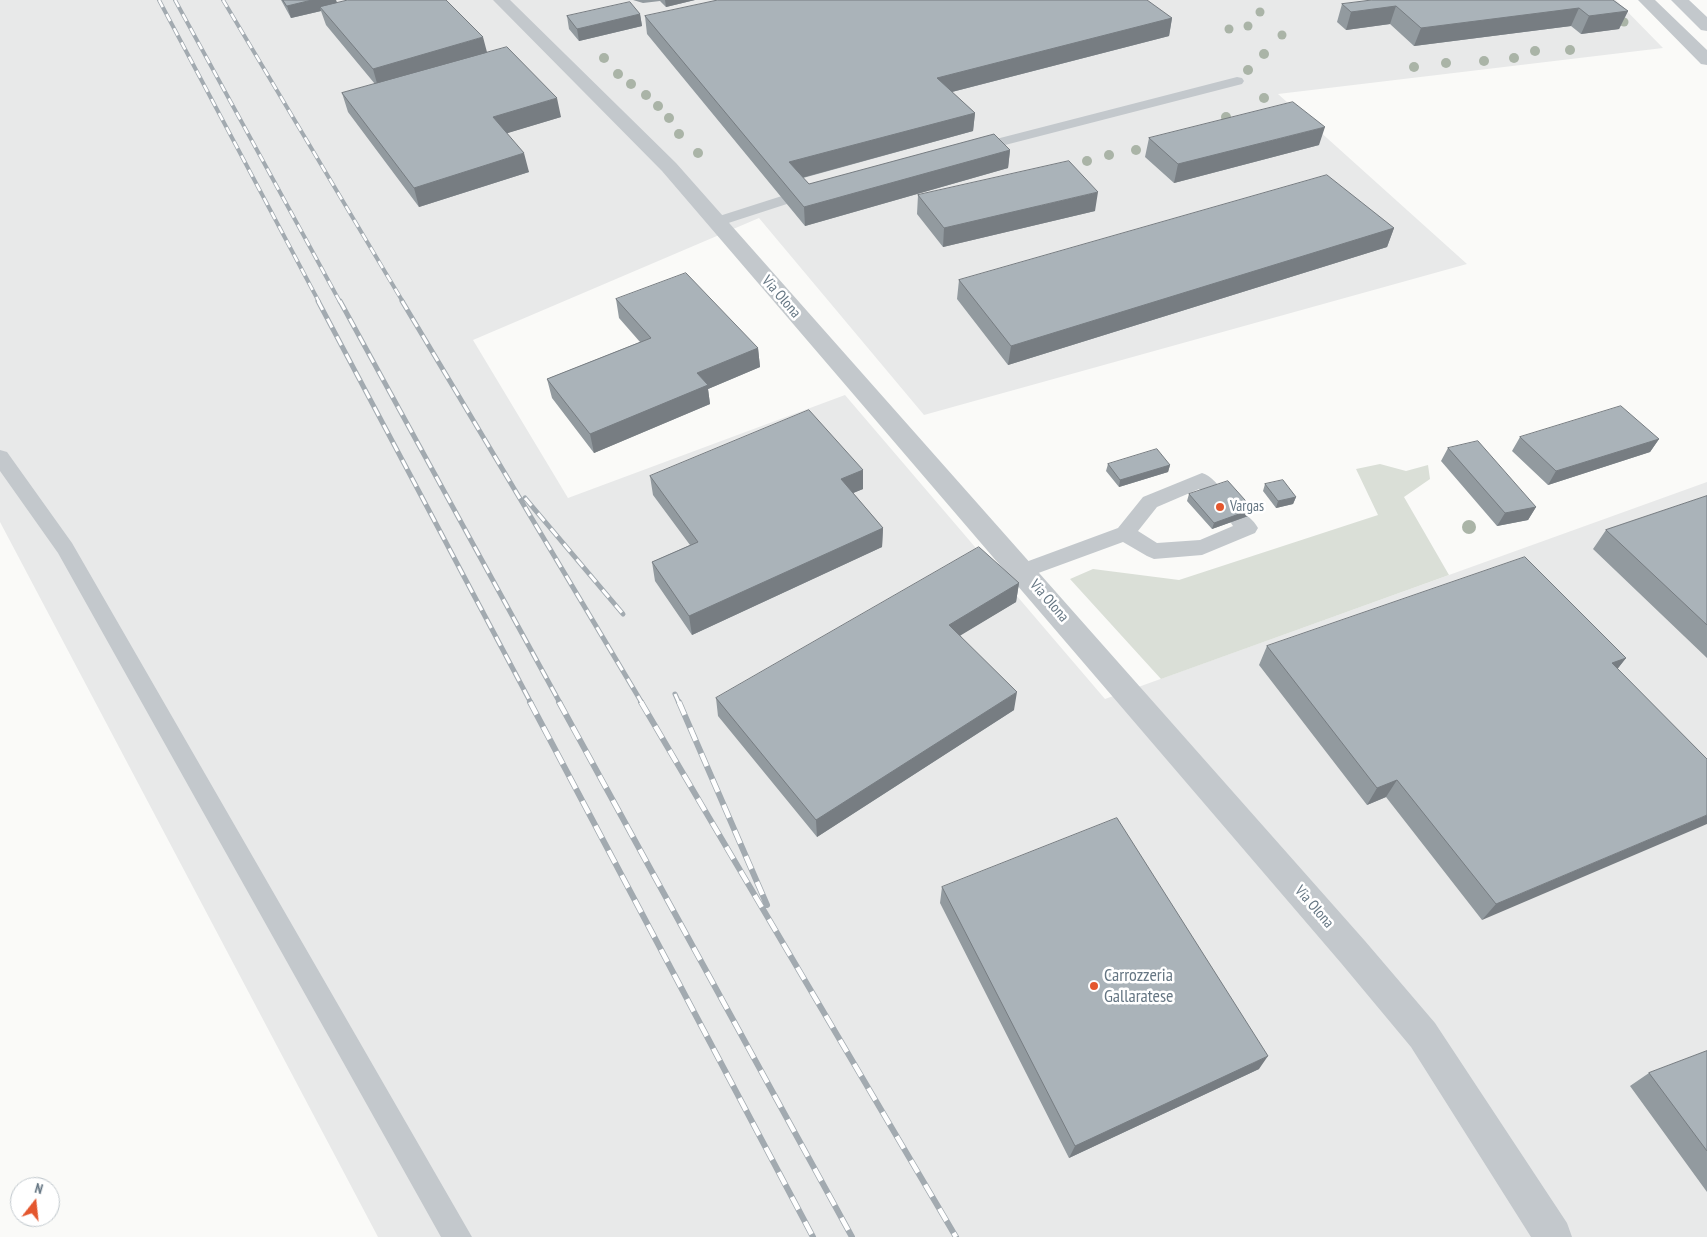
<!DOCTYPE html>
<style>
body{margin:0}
#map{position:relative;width:1707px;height:1237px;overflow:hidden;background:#fafaf8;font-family:"PT Sans Narrow",sans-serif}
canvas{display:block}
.north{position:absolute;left:10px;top:1177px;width:50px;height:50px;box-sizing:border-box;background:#fff;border:1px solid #c1c8cd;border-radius:50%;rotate:16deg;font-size:14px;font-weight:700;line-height:20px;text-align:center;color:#657683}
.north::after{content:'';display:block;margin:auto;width:18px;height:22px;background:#e4572e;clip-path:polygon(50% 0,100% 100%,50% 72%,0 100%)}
</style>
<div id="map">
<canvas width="1707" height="1237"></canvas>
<div class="north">N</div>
</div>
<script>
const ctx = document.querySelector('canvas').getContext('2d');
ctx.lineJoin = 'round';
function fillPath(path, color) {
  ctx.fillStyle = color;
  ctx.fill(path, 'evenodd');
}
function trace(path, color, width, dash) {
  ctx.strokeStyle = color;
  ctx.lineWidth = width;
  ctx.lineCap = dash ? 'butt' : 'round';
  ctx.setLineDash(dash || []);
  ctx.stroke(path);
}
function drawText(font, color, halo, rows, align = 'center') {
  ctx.font = font + ' "PT Sans Narrow",sans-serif';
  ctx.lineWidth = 5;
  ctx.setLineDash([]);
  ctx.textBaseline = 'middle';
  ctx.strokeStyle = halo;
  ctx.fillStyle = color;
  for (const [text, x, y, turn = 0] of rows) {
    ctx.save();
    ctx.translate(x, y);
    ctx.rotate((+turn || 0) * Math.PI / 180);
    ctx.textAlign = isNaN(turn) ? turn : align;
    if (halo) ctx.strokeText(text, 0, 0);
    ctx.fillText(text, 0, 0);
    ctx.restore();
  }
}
const built = new Path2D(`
 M0,0H1616L1663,48L1278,94L1467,264L924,415L759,218L473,340L568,498L845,395L1105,699L1707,482V1237H378L0,522Z`);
const green = new Path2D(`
 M1380,464L1406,471L1428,465L1430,479L1404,497L1449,575L1161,679L1070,579L1093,569L1179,580L1378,515L1356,469Z`);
const service = new Path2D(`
 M1237,77L1242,78L1244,81L1242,84L974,153L969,152L967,149L969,146Z
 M785,195L790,197L793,200L790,203L716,227L710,225L708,222L710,219Z
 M0,450L7,452L72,543L472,1237H441L58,553L0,471Z
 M1202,473C1211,476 1218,484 1223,492L1220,497C1209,500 1206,497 1199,489L1157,507L1138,531L1157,543L1200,540L1233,526L1229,520L1232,515C1244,511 1252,518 1258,528L1255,533L1202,555L1154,559L1147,556L1123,542L1022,579L1015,576L1012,571L1015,566L1118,528L1143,497Z`);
const minor = new Path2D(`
 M493,0H510L676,163L1365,941L1435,1023L1567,1223L1572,1237H1531L1411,1047L1341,963L662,171Z
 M1638,0H1655L1707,50V65L1701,64Z
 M1671,0H1689L1707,17V31L1701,30Z`);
const railFar2 = new Path2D(`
 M159,0L319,302
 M175,0L340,302
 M223,0L403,302`);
const railFar1 = new Path2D(`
 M318,301L531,703
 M340,301L560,703
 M402,301L642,703
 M525,498L623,614
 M675,694L679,703`);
const rail = new Path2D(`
 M530,702L813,1237
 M559,702L852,1237
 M641,702L956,1237
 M679,702L767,905`);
const trees = [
 [1260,12,4.5],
 [1624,22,4.5],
 [1248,26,4.5],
 [1229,29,4.5],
 [1282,35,4.5],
 [1570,50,5],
 [1535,51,5],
 [1264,54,5],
 [604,58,5],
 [1514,58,5],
 [1484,61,5],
 [1446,63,5],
 [1414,67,5],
 [1248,70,5],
 [618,74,5],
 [631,84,5],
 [646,95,5],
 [1264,98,5],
 [658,106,5],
 [1226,117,5],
 [669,118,5],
 [679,134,5],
 [1136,150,5],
 [698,153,5],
 [1109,155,5],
 [1087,161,5],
 [1469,527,7]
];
const wall = new Path2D(`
 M281,0H336L337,3L487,52L561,117L507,133L529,172L419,207L348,112L342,93L375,84L326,25L321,11L291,18Z
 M633,0H695L666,7L660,1L643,3Z
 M1613,0L1628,11L1619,29L1581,34L1571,26L1414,46L1390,24L1346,30L1337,22L1342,4Z
 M640,14L642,26L579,41L569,29L567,16Z
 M645,16L1172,18L1169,36L952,92L975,113L973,131L803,178L809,184L1010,150L1008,168L805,226L647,34Z
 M1149,138L1319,145L1174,183L1145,157Z
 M918,195L1095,211L943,247L917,214Z
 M1394,228L1387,247L1008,365L957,299L959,280Z
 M616,299L758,348L760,367L708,389L710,404L594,453L552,398L547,379L640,342L619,318Z
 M1520,437L1659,439L1650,452L1548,485L1512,451Z
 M1448,448L1536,507L1528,520L1497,526L1441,461Z
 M1108,464L1170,465L1168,472L1119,487L1106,471Z
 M863,470V489L853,493L883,528L882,547L692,635L655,581L652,562L690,545L653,495L650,476Z
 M1265,484L1296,497L1293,504L1276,508L1263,491Z
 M1189,494L1253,509L1251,515L1212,529L1187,501Z
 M1707,496V658L1593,549L1606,530Z
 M1019,583L1016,602L960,635L1014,710L817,837L718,716L716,698Z
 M1267,646L1626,658L1617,669L1707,759L1482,920L1386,797L1367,805L1259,665Z
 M942,887L1259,1069L1069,1158L940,903Z
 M1707,1051V1192L1630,1086L1649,1073Z`);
const shadedWall = new Path2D(`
 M312,0H336L338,7H320L321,11L291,18L287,6Z
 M665,0H695L666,7Z
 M1396,6L1390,24L1346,30L1351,12Z
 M1579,8L1571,26L1414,46L1421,28Z
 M1628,11L1619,29L1581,34L1589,16Z
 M640,14L642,26L579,41L577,29Z
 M1172,18L1169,36L936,96L937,78Z
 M483,37L488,56L378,87L373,69Z
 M557,98L561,117L498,136L493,117Z
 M975,113L973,131L790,181L789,162Z
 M1325,127L1319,145L1174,183L1178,164Z
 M1010,150L1008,168L805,226L804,207Z
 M524,153L529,172L419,207L414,188Z
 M1098,192L1095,211L943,247L944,228Z
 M1394,228L1387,247L1008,365L1011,346Z
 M758,348L760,367L708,389L710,404L594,453L590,434L697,373Z
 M1659,439L1650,452L1548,485L1556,471Z
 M1170,465L1168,472L1119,487L1120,480Z
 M863,470V489L841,498V479Z
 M1296,497L1293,504L1276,508L1278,501Z
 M1536,507L1528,520L1497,526L1505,513Z
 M1253,509L1251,515L1212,529L1214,523Z
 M883,528L882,547L692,635L689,616Z
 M1019,583L1016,602L948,643L949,625Z
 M1626,658L1612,676V663Z
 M1017,692L1014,710L817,837L816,820Z
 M1397,780L1386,797L1367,805L1377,788Z
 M1707,815V824L1482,920L1496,904Z
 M1268,1056L1259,1069L1069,1158L1075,1146Z`);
const building = new Path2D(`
 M283,0H312L287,6Z
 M348,0H446L483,37L373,69L320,7Z
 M718,0H1147L1172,18L937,78L975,113L789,162L809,184L994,134L1010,150L804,207L645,16Z
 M1372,0H1613L1628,11L1589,16L1579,8L1421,28L1396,6L1351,12L1342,4Z
 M630,2L640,14L577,29L567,16Z
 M507,47L557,98L493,117L524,153L414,188L342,93Z
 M1293,102L1325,127L1178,164L1149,138Z
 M1069,161L1098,192L944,228L918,195Z
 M1327,175L1394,228L1011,346L959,280Z
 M686,273L758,348L697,373L708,385L590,434L547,379L651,338L616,299Z
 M1621,406L1659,439L1556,471L1520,437Z
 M809,410L863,470L841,479L883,528L689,616L652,562L698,542L650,476Z
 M1478,441L1536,507L1505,513L1448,448Z
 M1157,449L1170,465L1120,480L1108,464Z
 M1283,480L1296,497L1278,501L1265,484Z
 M1228,481L1253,509L1214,523L1189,494Z
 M1707,496V625L1606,530Z
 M979,547L1019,583L949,625L1017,692L816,820L716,698Z
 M1525,557L1626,658L1612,663L1707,759V815L1496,904L1397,780L1377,788L1267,646Z
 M1117,818L1268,1056L1075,1146L942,887Z
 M1707,1051V1151L1649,1073Z`);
const markers = [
 [1220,507,5,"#e4572e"],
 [1094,986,5,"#e4572e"]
];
const streetNames = [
 ["Via Olona",781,297,49],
 ["Via Olona",1049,601,49],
 ["Via Olona",1314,907,49]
];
const poiNames = [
 ["Vargas",1230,507]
];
const nearPoinames = [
 ["Carrozzeria",1104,976],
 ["Gallaratese",1104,997]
];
fillPath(built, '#e8e9e9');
fillPath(green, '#dadfd7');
fillPath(service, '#c3c8cc');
fillPath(minor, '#c3c8cc');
trace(railFar2, '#a2aab0', 4);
trace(railFar1, '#a2aab0', 5);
trace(rail, '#a2aab0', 6);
trace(railFar2, '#fff', 2.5, [8]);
trace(railFar1, '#fff', 3, [10]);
trace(rail, '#fff', 4.5, [14]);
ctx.fillStyle = '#aab4a7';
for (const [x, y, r] of trees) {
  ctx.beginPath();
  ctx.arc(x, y, r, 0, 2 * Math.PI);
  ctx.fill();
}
fillPath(wall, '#929a9f');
fillPath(shadedWall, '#777d82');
fillPath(building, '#aab3b9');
trace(building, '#777d82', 1);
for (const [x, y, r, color] of markers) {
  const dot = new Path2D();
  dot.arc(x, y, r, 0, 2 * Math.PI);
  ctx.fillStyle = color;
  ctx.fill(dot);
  trace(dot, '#fff', 2);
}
drawText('15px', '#657683', '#fff', streetNames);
drawText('15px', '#657683', '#fff', poiNames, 'left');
drawText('18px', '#657683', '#fff', nearPoinames, 'left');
</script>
